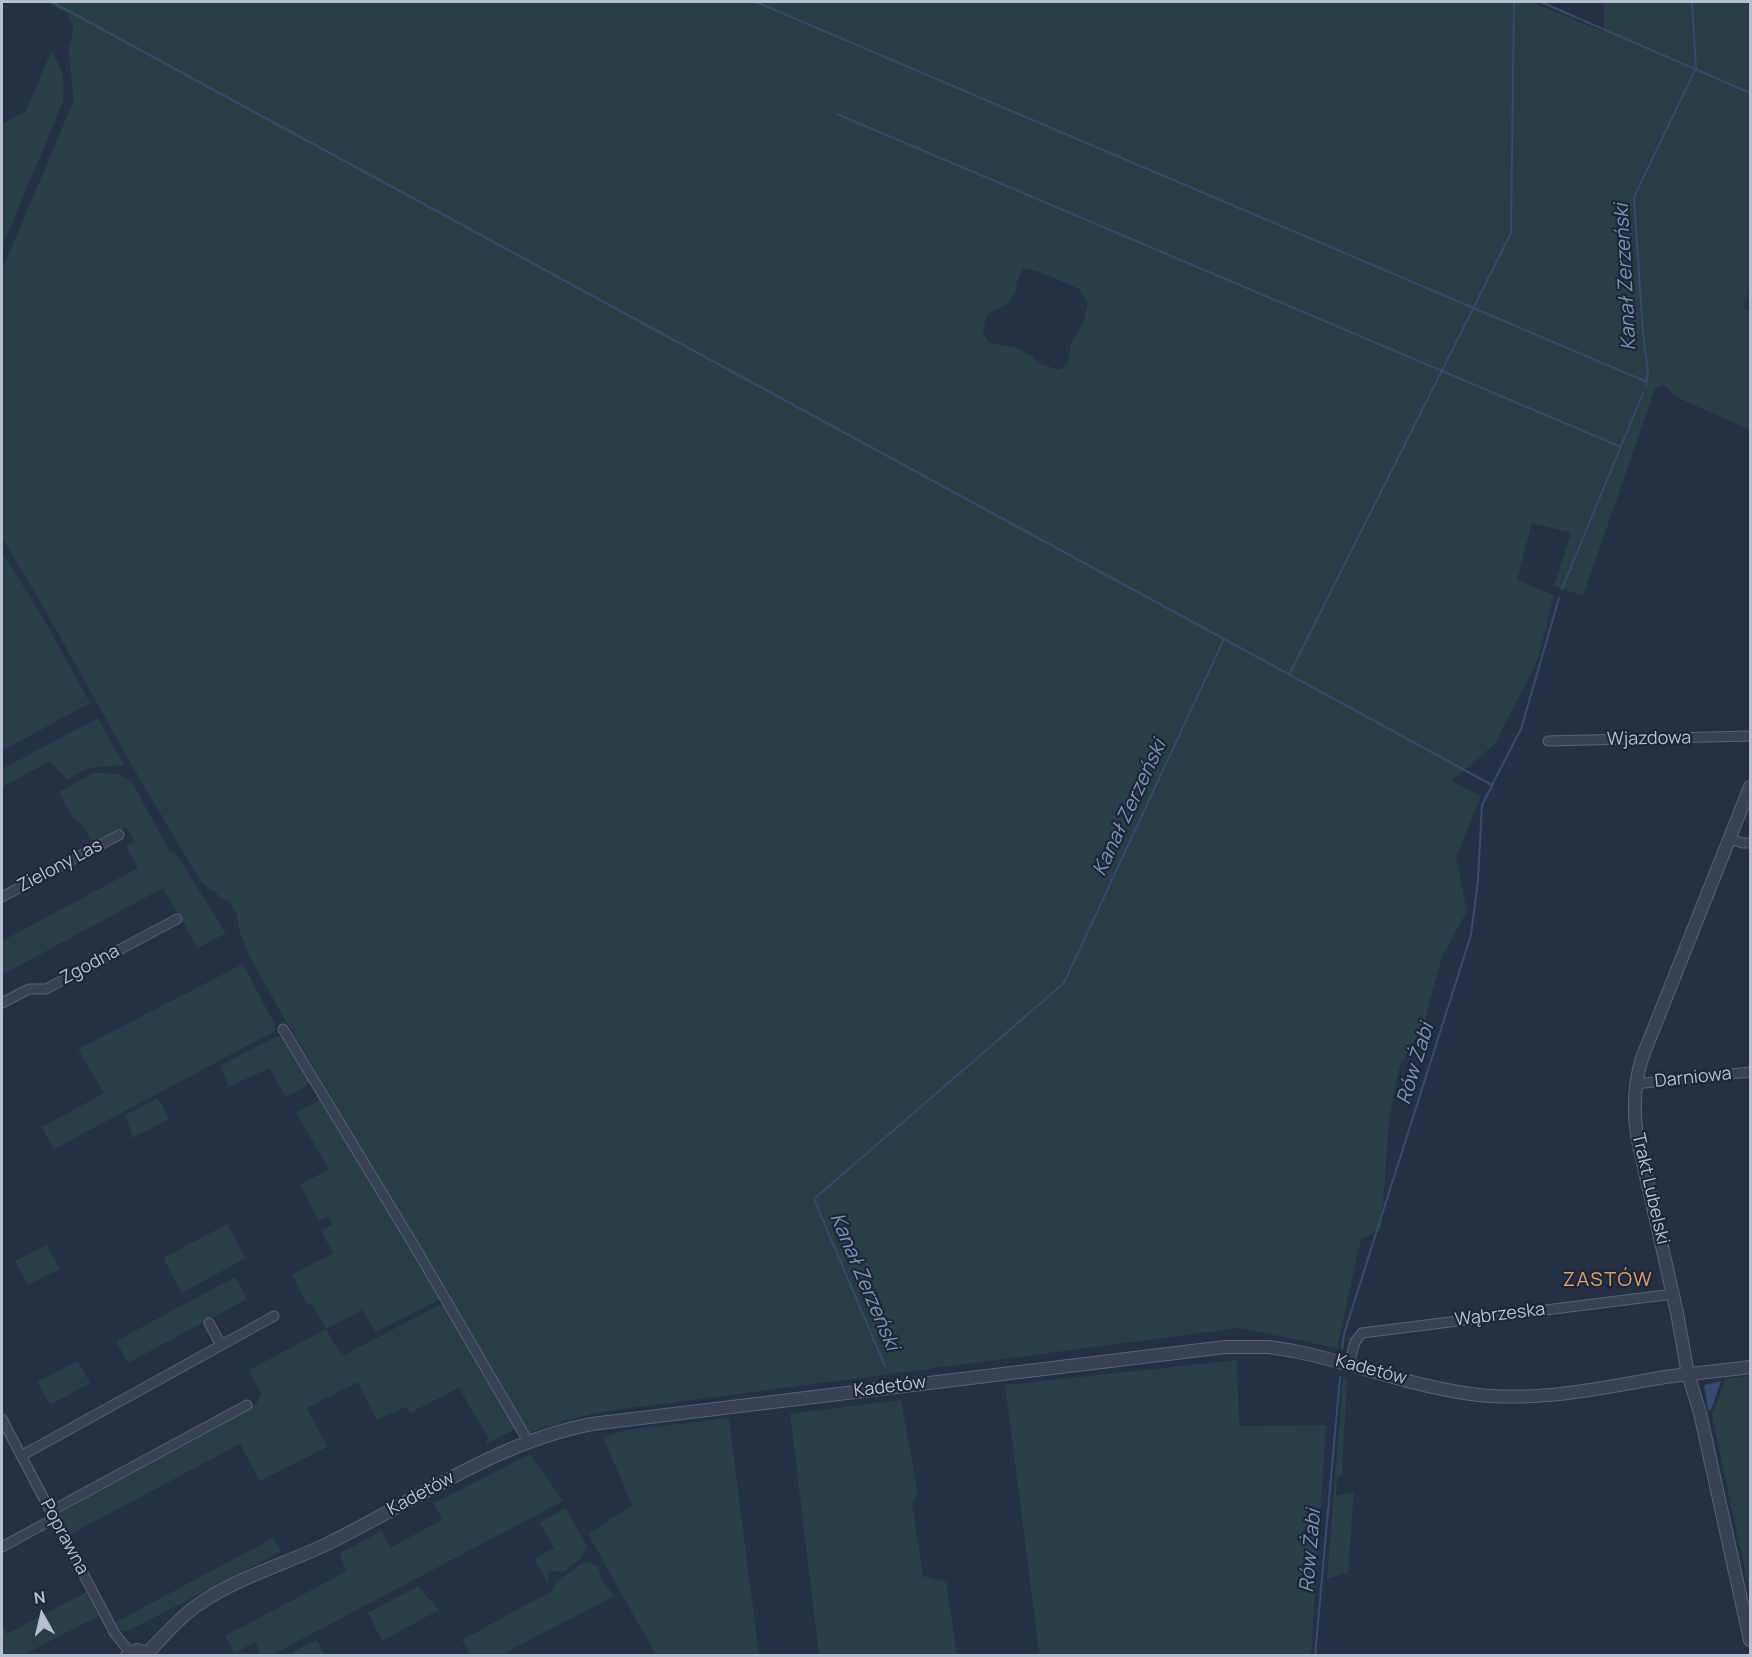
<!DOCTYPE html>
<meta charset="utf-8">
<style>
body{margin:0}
#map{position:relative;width:1752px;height:1657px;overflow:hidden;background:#253044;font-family:Manrope,sans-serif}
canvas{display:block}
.frame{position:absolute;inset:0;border:3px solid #b7becd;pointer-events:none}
.north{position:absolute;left:12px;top:1585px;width:60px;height:60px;-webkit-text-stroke:4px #1e2739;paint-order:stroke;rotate:352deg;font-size:16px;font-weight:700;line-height:24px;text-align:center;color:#b7becd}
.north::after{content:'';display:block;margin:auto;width:21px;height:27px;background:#b7becd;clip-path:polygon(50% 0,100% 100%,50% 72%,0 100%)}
</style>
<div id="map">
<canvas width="1752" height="1657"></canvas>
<div class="frame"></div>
<div class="north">N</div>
</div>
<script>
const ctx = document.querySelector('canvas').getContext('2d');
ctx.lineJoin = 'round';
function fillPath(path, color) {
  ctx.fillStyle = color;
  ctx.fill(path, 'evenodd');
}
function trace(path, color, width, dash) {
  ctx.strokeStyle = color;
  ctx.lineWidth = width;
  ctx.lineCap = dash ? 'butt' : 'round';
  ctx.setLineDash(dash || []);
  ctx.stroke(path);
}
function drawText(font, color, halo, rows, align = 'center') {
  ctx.font = font + ' Manrope,sans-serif';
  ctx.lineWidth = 4.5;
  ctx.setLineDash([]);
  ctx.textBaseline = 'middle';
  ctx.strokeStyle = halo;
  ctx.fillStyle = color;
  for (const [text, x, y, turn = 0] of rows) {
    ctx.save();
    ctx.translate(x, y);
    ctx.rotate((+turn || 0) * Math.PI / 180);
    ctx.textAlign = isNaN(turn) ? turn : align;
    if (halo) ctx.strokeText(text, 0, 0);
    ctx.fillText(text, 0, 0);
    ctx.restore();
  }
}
const green = new Path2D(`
 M46,2H1532L1604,32V2H1750V287L1744,308L1750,311V430L1676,397L1663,384L1655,389L1583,596L1554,586L1571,533L1532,523L1517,580L1554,595L1538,659L1495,744L1451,781L1481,796L1456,857L1467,911L1443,955L1430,999L1424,1026L1399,1067L1389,1122L1381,1230L1361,1239L1337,1348L1239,1328L594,1413L526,1433L252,962L240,933L236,912L229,902L218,896L215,891L213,892L200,880L131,764L40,601L2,538V270L74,100L68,48L74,29L68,14ZM1024,268L1040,272L1079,289L1088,303L1083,323L1071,344L1068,365L1059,370L1038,363L1031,355L1013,347L989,343L983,333L987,314C998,309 1010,304 1015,292C1018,282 1017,276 1024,268Z
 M51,52C64,66 65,84 63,102L2,247V128L3,124L26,111Z
 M2,552L42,616L90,703L2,751Z
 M98,718L124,765L88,768L68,780L50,761L2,787V769Z
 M94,773C109,773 120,772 132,782L170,852L174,851L226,933L198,948L163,888L2,975V941L138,868L126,846L134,841L126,827L94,843L80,822H77L71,815L59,792Z
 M243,964L275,1025V1031L54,1149L42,1127L104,1093L78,1049Z
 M277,1036L287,1040L310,1078L308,1085L286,1097L269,1068L229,1087L220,1066Z
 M158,1098L169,1119L133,1138L125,1115Z
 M322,1099L441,1299L376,1332L362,1310L326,1329L342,1356L443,1303L515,1429L486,1444L488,1437L459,1388L410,1413L406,1407L377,1420L358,1382L307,1408L327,1447L260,1481L240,1444L69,1535L58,1512L256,1404L261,1394L249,1370L326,1329L314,1307L306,1302L292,1275L333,1253L321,1231L333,1224L328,1216L319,1221L300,1185L329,1169L296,1113Z
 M227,1224L246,1258L182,1293L163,1258Z
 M47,1245L60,1269L28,1285L15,1261Z
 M235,1277L247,1299L128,1363L116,1341Z
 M1237,1360L1239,1426L1326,1425L1311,1655H1021L1039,1653L1005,1385Z
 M78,1361L90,1383L50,1405L37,1382Z
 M1750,1376V1596L1712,1415L1725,1379Z
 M1343,1377L1347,1378L1342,1476L1337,1478L1336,1496L1354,1492L1348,1573L1327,1579Z
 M901,1400L918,1495L912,1502L923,1576L946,1582L957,1655H819L790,1414Z
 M729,1418L759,1655H656L588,1534L632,1505L603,1437L626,1430Z
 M530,1454L563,1501L272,1655H261L255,1642L235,1653L236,1655H229L234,1653L225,1636L347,1571L339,1554L381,1531L391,1547L442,1520L434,1503Z
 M566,1508L587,1547L579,1560L563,1572L548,1571L549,1586L534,1559L554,1548L539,1523Z
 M273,1538L281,1552L126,1632L120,1630L116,1622Z
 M585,1562H590L598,1567L601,1579L614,1596L501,1655H470L462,1640L555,1589L553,1588L557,1581Z
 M418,1586L439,1610L382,1641L368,1613Z
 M86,1592L99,1616L23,1655H2V1625L7,1634Z
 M317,1640L325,1655H295L293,1652Z`);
const water = new Path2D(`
 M1721,1381L1711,1410H1708L1704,1385Z`);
const stream = new Path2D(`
 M52,2L1224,639
 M756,2L1647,382
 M1541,2L1750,93
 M837,114L1621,447
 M1646,385L1648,373L1643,334L1634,197L1696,68L1692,2
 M1562,589L1643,393
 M1289,675L1511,233L1514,2
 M1342,1348L1344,1334L1471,935L1478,880L1482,805L1492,786
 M885,1366L814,1199L1064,983L1224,639L1492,785L1521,729L1559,598
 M1315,1656L1340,1377`);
const minor = new Path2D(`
 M1548,741L1750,736
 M1730,839L1743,843H1750
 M2,897L119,835
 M2,1003L29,989H46L177,919
 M283,1029L415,1247L528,1441
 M1635,1084L1750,1072
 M209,1323L221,1345
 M1349,1364L1355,1342L1362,1333L1673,1294
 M2,1419L115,1634L130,1652
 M21,1456L274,1316
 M51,1511L247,1405
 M2,1547L55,1518`);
const tertiary = new Path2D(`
 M1750,787L1642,1058C1634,1084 1633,1108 1637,1136L1677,1313L1688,1374L1700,1413L1750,1640
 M146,1654C163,1638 179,1617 199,1604C237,1578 285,1564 327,1544C414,1502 496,1442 592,1424L1225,1347H1269L1294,1351C1353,1363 1411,1386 1471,1394C1535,1403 1602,1388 1665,1377C1693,1373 1722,1371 1750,1367
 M127,1656L137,1650L143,1652L147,1656`);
const streetNames = [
 ["Wjazdowa",1649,739,-1],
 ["Zielony Las",60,866,-28],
 ["Zgodna",90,965,-28],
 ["Darniowa",1693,1078,-6],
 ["Trakt Lubelski",1650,1189,77],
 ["Wąbrzeska",1500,1315,-7],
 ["Kadetów",1371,1370,15],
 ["Kadetów",890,1387,-7],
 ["Kadetów",421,1494,-28],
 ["Poprawna",64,1537,62]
];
const waterNames = [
 ["Kanał Zerzeński",1626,277,-93],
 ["Kanał Zerzeński",1130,808,-65],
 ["Rów Żabi",1416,1064,-73],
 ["Kanał Zerzeński",864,1282,67],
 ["Rów Żabi",1311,1551,-85]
];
const neighbourhoodNames = [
 ["ZASTÓW",1608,1280]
];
fillPath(green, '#273f45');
fillPath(water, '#374a6d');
trace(stream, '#374a6d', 2);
trace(minor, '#586071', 11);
trace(tertiary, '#586071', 14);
trace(minor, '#394254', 9);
trace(tertiary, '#394254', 12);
drawText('18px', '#b7becd', '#1e2739', streetNames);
drawText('italic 20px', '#7c91b7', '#1e2739', waterNames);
ctx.letterSpacing = '1.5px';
drawText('20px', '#dea061', '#1e2739', neighbourhoodNames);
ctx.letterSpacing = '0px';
</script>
